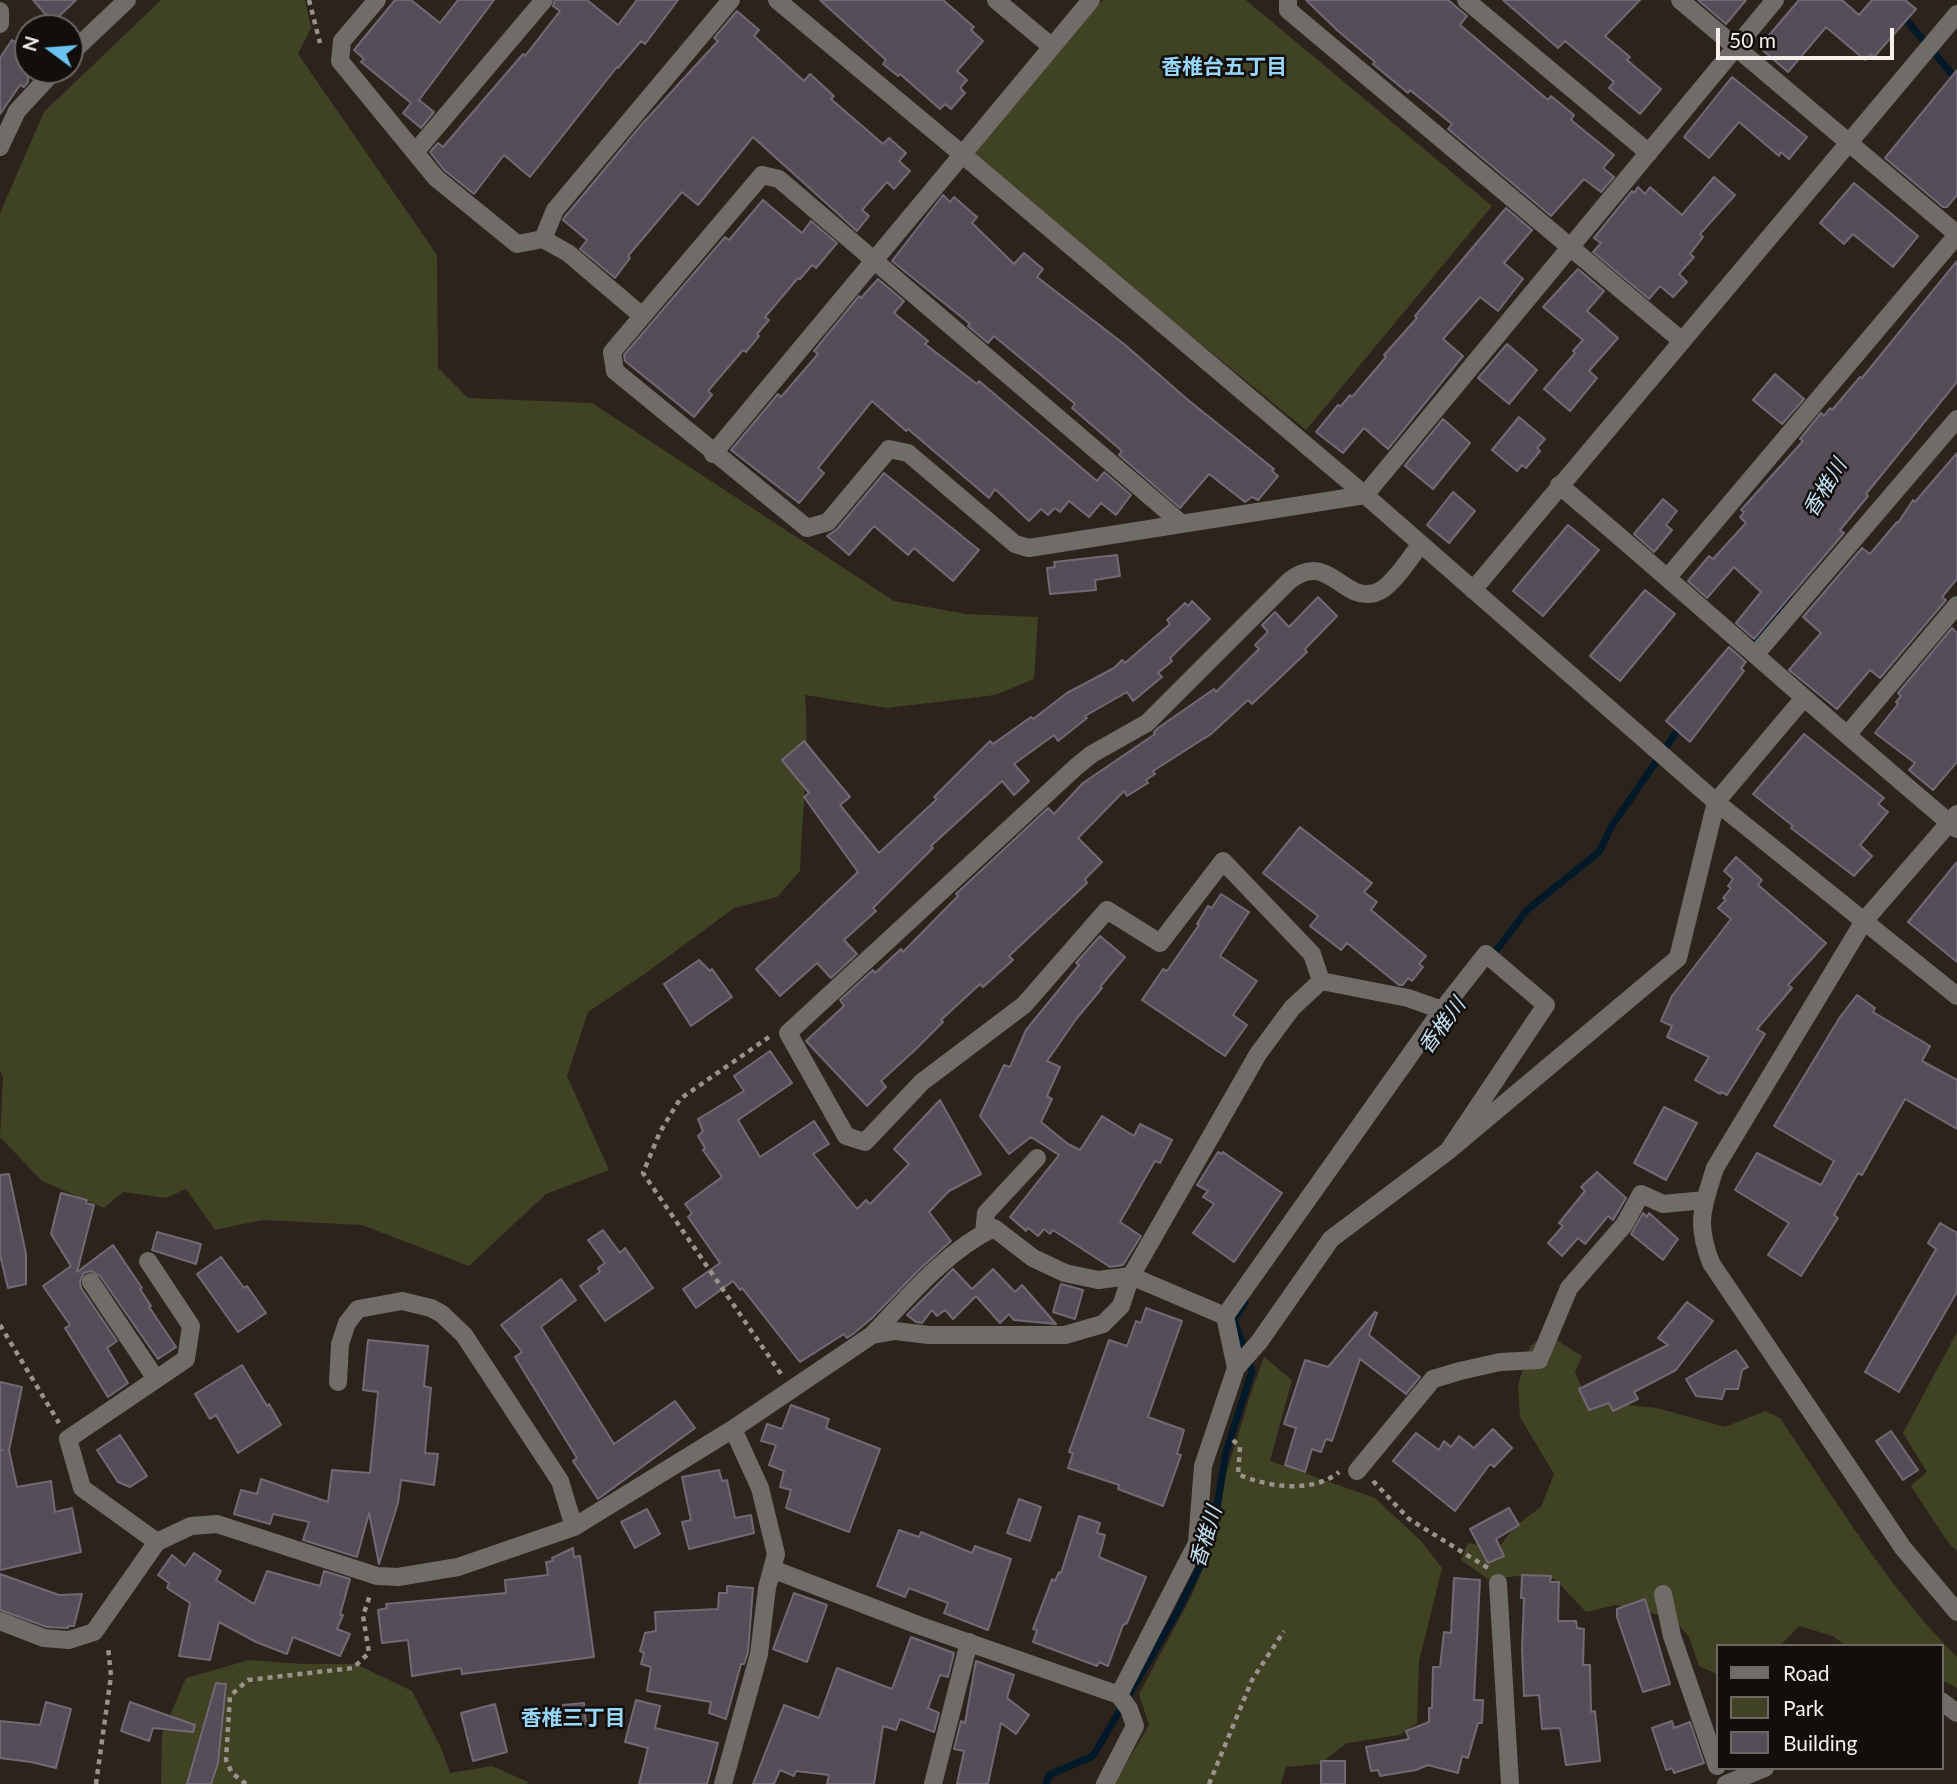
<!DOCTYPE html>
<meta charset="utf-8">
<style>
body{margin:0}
#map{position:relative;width:1957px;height:1784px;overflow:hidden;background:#2c241c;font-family:Lato,sans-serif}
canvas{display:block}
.legend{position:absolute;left:1716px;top:1644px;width:228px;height:126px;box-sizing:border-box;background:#120e0b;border:2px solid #6d6864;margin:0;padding:9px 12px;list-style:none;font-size:21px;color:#f5f0ea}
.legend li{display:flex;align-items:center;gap:14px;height:35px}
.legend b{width:35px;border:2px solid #6d6864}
.north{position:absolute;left:14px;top:14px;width:70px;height:70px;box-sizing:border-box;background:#120e0b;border:2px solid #6d6864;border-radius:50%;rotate:286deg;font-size:19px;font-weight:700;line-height:28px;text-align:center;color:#f5f0ea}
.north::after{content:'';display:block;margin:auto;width:24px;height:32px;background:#6ac3f1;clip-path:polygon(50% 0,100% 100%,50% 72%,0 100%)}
.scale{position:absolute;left:1716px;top:28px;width:178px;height:32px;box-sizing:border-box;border:4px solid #f5f0ea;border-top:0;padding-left:9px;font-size:21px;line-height:24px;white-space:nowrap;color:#f5f0ea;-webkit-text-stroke:5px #120e0b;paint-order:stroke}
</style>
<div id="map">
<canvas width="1957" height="1784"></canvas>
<ul class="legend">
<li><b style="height:9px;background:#706c68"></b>Road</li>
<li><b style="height:19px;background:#404224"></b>Park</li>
<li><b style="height:19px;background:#554d58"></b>Building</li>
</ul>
<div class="north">N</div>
<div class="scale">50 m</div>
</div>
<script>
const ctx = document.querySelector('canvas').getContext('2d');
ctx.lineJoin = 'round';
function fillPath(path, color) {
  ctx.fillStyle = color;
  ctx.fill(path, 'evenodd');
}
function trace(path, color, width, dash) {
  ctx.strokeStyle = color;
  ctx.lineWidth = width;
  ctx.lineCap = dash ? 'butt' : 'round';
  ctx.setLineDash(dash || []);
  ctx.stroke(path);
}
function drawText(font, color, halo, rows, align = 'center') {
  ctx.font = font + ' Lato,"Noto Sans JP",sans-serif';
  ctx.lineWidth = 5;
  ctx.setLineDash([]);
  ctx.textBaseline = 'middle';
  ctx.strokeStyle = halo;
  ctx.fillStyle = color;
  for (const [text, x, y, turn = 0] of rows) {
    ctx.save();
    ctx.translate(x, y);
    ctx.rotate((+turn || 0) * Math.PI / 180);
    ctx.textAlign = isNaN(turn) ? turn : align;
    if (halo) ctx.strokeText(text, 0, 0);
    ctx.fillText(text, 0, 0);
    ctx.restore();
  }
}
const green = new Path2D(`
 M161,0H305L311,28L298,54L437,255L438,368L468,398L592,403L894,601L966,614L1038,617L1034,679L995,695L887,708L805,695C810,754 802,813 800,871L777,897L734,908L646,973L588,1012L567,1076L609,1170L546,1194L469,1266L362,1225L262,1220L215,1230L186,1189L166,1198L123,1192L104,1208L42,1181L0,1137L3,1077L0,1070V213L44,112Z
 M1103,0H1246L1492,206L1306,430L974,158L978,143Z
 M1957,1332V1552L1945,1538L1911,1486L1927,1472L1903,1433Z
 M1548,1335L1582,1356L1575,1372L1583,1391L1619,1404L1657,1408L1725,1427L1765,1411L1780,1418C1834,1498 1889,1589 1957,1657V1688L1941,1680V1646H1846L1833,1636L1799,1626L1780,1646H1717V1674L1699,1666L1689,1637L1673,1618L1616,1605L1586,1612L1555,1579L1518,1576L1488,1579L1461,1560L1468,1543L1498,1549L1514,1527L1541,1507L1554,1474L1520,1417L1518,1385L1530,1346Z
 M1264,1357L1292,1380L1270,1461L1375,1498L1421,1541L1442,1568L1419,1661L1417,1723L1400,1735L1347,1743L1320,1764L1286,1767L1281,1784H1114L1149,1725L1139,1694L1191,1597L1217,1535L1226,1474L1251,1393Z
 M249,1660L303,1664H356L412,1691L441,1748L450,1773L492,1766L528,1782L527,1784H161L162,1734L186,1678Z`);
const stream = new Path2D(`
 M1902,15L1957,80
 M1747,649L1783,607L1789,595
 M1492,956L1527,910L1599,852L1611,827L1682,724
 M1046,1784L1049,1775L1093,1756L1175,1616L1200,1566L1213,1530L1226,1452L1252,1371L1234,1320L1245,1302`);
const building = new Path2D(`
 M33,0H76L57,18H49Z
 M395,0H411L440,23L458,0H494L419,100L434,112L421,128L403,113L411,103L361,62L364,59L354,50Z
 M555,0H587L618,25L637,0H678L645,44L641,41L618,68L617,67L530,177L504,155L474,194L444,170L430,152L438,143L443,147L523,54L525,56L560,11L553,6Z
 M820,0H943L974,27L971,30L983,41L957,71L967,80L960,88L965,93L951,109L945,104L940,109L900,74L898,76L883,64L886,60Z
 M1306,0H1448L1467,16L1460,25L1548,100L1551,96L1574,115L1571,120L1614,155L1603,168L1614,177L1601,192L1584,179L1551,216L1448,129L1452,124L1410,90L1408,93L1373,64L1375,62L1338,31Z
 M1503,0H1640L1605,36L1630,57L1627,60L1661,89L1640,114L1609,88L1614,82L1565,41L1558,48Z
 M1698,0H1746L1726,24Z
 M1799,0H1842L1859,15L1872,0H1905L1916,9L1874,57L1871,54L1865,60L1826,27L1788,72L1759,47Z
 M737,11L759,30L754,36L804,81L810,74L834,96L831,99L883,144L889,138L906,153L899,161L910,171L894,189L887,182L862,210L869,216L857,231L753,137L698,205L682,192L628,256L630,258L615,278L580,249L587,240L563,220L564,218L642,124L718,41L714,38Z
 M12,40L28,50V82L24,87L20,85L0,114V58Z
 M1957,70V195L1947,207H1943L1885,158Z
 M1732,77L1807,137L1789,159L1781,152L1779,156L1739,122L1709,158L1684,137Z
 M1714,177L1735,195L1700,234L1703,237L1690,254L1694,257L1679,274L1687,282L1673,297L1660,286L1649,299L1593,252L1601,243L1594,238L1632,191L1634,193L1638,187L1645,194L1650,187L1682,215Z
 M1854,183L1918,236L1893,267L1853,234L1844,244L1820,223Z
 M943,195L950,202L954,197L977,217L972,223L1014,264L1024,253L1043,269L1037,277L1124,344L1188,400L1274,469L1272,471L1278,476L1258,500L1252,497L1245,502L1209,474L1180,508L1119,455L1122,451L1072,408L1075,404L1048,381L994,336L988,343L968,326L970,324L892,261Z
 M763,200L802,233L811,221L837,243L816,268L812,265L800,279L798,278L765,317L769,320L757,334L759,336L746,352L743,350L708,391L712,395L694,417L625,361L624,355L725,237L729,240Z
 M1506,208L1532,230L1504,263L1523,279L1498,311L1480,297L1443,339L1463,356L1388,449L1364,428L1343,453L1316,432L1338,405L1341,406L1350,395L1352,397L1386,357L1384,355L1417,318L1415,316Z
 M1957,261V382L1866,494L1868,496L1840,530L1844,533L1754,639L1736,623L1761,592L1734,567L1707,598L1688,581L1709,556L1713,559L1746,523L1740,517L1744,512L1741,510L1803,441L1800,439L1821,413L1824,416L1830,408L1832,410L1860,377L1862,378Z
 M1578,269L1604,291L1587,311L1618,338L1589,371L1597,378L1570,411L1544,389L1575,353L1573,351L1583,340L1543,307Z
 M878,279L904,301L894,313L928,341L925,344L977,384L979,381L1097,481L1104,472L1131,495L1116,515L1101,503L1089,517L1069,501L1060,512L1055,508L1048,515L1041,509L1029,521L995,489L989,498L908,429L906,431L872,401L818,468L824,473L799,503L731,450L778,394L781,397L818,354L814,351L859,296L861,298Z
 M1507,344L1537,370L1509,404L1478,378Z
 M1775,374L1804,399L1782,424L1753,400Z
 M1519,417L1545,439L1537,448L1540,451L1526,468L1522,465L1517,471L1492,450Z
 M1443,419L1470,443L1433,489L1405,466L1406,464Z
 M1957,453V579L1942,597L1946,600L1880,678L1870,670L1837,709L1789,670L1821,633L1803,617L1862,548L1870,554L1897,522L1898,523L1913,500L1915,502Z
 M884,473L979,550L953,581L914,548L908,555L874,526L849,555L827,536L837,529Z
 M1453,492L1475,511L1449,543L1427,525Z
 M1663,499L1677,511L1666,525L1672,530L1654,552L1634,534Z
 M1568,525L1599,550L1543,616L1513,591Z
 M1117,555L1120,576L1095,580L1096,590L1050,594L1047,568L1055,567L1054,562Z
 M1645,590L1675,614L1620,681L1590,656Z
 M1318,597L1337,616L1305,649L1307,652L1252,704L1248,700L1211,734L1153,771L1155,774L1146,780L1148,783L1127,796L1124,791L1078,838L1102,862L1085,879L1087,883L1009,956L1013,960L983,987L980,984L941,1020L943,1022L916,1049L881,1081L886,1087L867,1106L806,1041L844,1006L840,1000L873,970L875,973L901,949L903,952L958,896L956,894L1048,808L1054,814L1083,783L1155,734L1154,732L1158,728L1214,689L1216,692L1259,649L1255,645L1268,632L1262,625L1275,612L1289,627Z
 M1192,601L1210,619L1170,658L1172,661L1158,673L1162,677L1133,701L1127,692L1085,716L1087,718L1058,741L1054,735L1014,764L1029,781L1014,795L1002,781L931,846L933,848L873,908L876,911L844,940L857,954L831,978L817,963L780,996L756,969L858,872L804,797L809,793L782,760L804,741L850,797L840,805L879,853L937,799L934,797L990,741L993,744L1031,717L1033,719L1067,693L1114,668L1122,660L1125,663L1170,624L1167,620L1185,603L1188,606Z
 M1952,628L1957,633V762L1933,790L1909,770L1915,763L1875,733L1898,704L1896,702L1901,696L1898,693Z
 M1729,647L1746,662L1741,668L1744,671L1690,742L1666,721Z
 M1804,734L1884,798L1878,804L1888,812L1860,845L1872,856L1854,876L1791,828L1793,826L1753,794Z
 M1300,827L1372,883L1364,892L1377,902L1371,910L1426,956L1419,964L1423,967L1412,981L1408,978L1403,985H1399L1347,943L1341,950L1310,926L1318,916L1263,873Z
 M1736,857L1762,880L1758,885L1826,943L1788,985L1792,988L1757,1029L1765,1034L1727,1095L1721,1092L1720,1094L1695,1080L1709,1057L1667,1037L1672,1026L1661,1021L1672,996L1731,919L1718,908L1726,900L1723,898L1731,888L1728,886L1733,879L1724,871Z
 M1957,862V962L1908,922Z
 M1221,894L1249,912L1220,956L1257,981L1233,1015L1247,1025L1225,1056L1142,1000L1163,969L1167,971L1199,925L1197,924L1208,906L1212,908Z
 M1100,936L1125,957L1100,987L1102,988L1077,1018L1047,1061L1060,1067L1047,1096L1052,1099L1041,1122L1068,1144L1080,1150L1102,1116L1134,1136L1140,1124L1172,1140L1160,1163L1155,1161L1120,1222L1141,1236L1123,1265L1110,1267L1053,1230L1050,1234L1044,1229L1038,1236L1028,1228L1026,1231L1010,1217L1059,1155L1031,1137L1009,1154L980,1116L1004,1065L1010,1067L1026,1030L1079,965L1076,963Z
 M699,960L710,971L712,969L732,997L691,1026L664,984Z
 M1857,995L1875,1008L1873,1012L1930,1046L1922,1061L1957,1080V1129L1905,1099L1862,1175L1858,1173L1834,1215L1838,1218L1801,1276L1768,1255L1789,1223L1735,1190L1757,1153L1821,1185L1834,1161L1774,1126L1840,1017Z
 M770,1051L792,1083L738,1120L760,1157L814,1121L829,1144L813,1154L857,1209L866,1200L870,1204L909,1164L894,1149L940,1100L981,1174L949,1191L929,1212L951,1241L921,1268L871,1319L853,1334L847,1338L844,1334L800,1362L742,1288L740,1290L733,1281L696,1308L683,1289L720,1263L688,1217L692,1213L685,1204L722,1177L703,1150L705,1148L698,1136L703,1131L698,1119L744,1091L734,1076Z
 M1664,1107L1697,1123L1666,1180L1634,1163Z
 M1218,1152L1222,1154L1223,1152L1282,1193L1234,1262L1193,1233L1214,1204L1203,1197L1208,1191L1197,1185Z
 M1597,1172L1626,1198L1613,1220L1608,1216L1585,1244L1578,1238L1562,1256L1548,1243L1563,1226L1559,1223L1585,1191L1581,1187Z
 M9,1174L26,1254V1284L8,1288L0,1255V1175Z
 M61,1193L87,1200L86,1203L94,1205L77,1272L113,1245L142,1288L140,1289L151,1306L149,1307L176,1347L158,1359L100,1276L91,1271L84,1273L80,1282L81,1288L117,1341L107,1348L128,1383L108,1397L65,1328L70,1325L43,1286L71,1266L51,1234Z
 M1643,1213L1647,1217L1649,1213L1678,1239L1663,1260L1631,1234Z
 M1940,1223L1957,1233V1292L1899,1392L1865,1372L1936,1249L1928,1243Z
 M603,1230L620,1253L625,1248L653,1288L605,1321L580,1286L600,1272L598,1268L605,1263L588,1240Z
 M157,1232L201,1244L196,1264L152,1250Z
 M221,1257L244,1288L247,1286L266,1313L238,1332L197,1274Z
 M953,1269L972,1289L993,1269L1015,1292L1022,1285L1056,1324L1014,1320L1009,1314L1000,1323L976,1296L953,1319L945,1310L937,1316L932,1310L922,1323L916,1322L907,1315Z
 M561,1279L576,1300L541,1327L614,1444L675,1401L695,1428L598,1499L573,1461L577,1458L515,1357L522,1352L501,1325Z
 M1061,1284L1083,1290L1075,1319L1053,1312Z
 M1687,1302L1713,1321L1676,1370L1634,1392L1638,1399L1613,1411L1609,1403L1589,1410L1579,1389L1668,1345L1658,1338Z
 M1146,1308L1182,1321L1148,1417L1184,1430L1177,1454L1181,1455L1163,1506L1118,1489L1119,1485L1068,1468L1073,1453L1069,1452L1109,1340L1127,1346L1136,1321L1141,1323Z
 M1375,1312L1377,1313L1369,1335L1420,1377L1406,1394L1360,1359L1332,1441L1326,1439L1321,1452L1312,1449L1305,1472L1285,1465L1296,1428L1284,1424L1305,1360L1328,1367Z
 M368,1340L428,1346L424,1386L431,1388L425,1453L438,1454L434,1485L401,1480L398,1503L379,1564L369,1513L357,1557L303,1540L309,1522L273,1514L270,1524L234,1514L241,1490L257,1494L261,1479L328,1502L332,1470L370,1473L378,1392L363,1390Z
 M1736,1350L1748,1367L1742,1370L1738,1389H1725L1722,1399L1696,1396L1686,1379Z
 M242,1365L267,1406L269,1404L281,1425L238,1453L216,1415L210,1419L195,1394Z
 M0,1382L22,1387L9,1450L17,1487L51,1481L55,1512L72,1508L81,1552L0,1570V1451L3,1450H0Z
 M791,1405L829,1419L826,1428L880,1449L849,1532L786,1508L791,1490L780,1487L784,1471L769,1465L776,1445L761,1441L767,1424L782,1429Z
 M1493,1429L1512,1448L1494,1467L1490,1464L1455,1511L1393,1461L1416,1433L1439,1450L1444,1441L1451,1447L1459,1436L1474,1448Z
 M1891,1431L1918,1470L1903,1480L1876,1441Z
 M120,1435L147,1476L130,1487L118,1482L97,1450Z
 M719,1470L722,1481L727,1480L735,1518L751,1515L754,1533L689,1549L682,1522L691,1520L682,1477Z
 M1019,1499L1041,1507L1030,1541L1007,1533Z
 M1509,1508L1519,1525L1496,1539L1504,1556L1488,1563L1470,1529Z
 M647,1509L660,1534L635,1548L621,1522Z
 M1079,1516L1100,1523L1097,1533L1105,1535L1099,1557L1146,1577L1127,1623L1123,1625L1108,1666L1099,1662L1097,1666L1033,1642L1037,1630L1033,1629L1052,1579L1055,1581L1059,1572L1061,1573Z
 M899,1530L919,1537L921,1532L972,1553L975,1546L1011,1559L988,1630L944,1613L948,1603L909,1588L905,1597L877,1586Z
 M573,1548L574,1557L580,1556L594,1657L462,1674L461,1668L412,1676L408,1640L382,1643L378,1610L387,1608L386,1604L506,1593L505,1580L548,1575L546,1562L553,1561L552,1558Z
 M194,1553L221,1571L216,1580L254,1604L267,1571L320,1586L324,1571L350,1579L340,1615H343L337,1629L350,1634L340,1656L293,1637L287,1654L256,1642L219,1622L210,1660L179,1656L190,1603L167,1588L169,1583L158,1575L172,1555L185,1566Z
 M0,1574L59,1595L82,1594L74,1626H68V1628L47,1627L0,1610Z
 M1522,1575L1551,1576L1550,1582H1559L1558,1621H1576L1577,1628L1584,1629L1583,1665H1590L1591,1712L1595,1711L1600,1761L1566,1765L1560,1728L1542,1729L1539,1695L1524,1696L1522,1649L1524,1598H1521Z
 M1454,1578L1480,1580L1474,1700H1483L1482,1723H1478L1468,1758L1462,1756L1458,1773L1428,1765L1416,1770L1380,1776L1378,1770L1371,1771L1366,1747L1409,1739L1406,1731L1429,1722V1708H1432L1433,1667H1440L1444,1632L1451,1633Z
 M727,1586L753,1588L748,1652L744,1664H741L726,1719L709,1713L711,1702L647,1691L651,1667L641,1664L644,1653L640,1651L645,1633L656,1631L655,1612L718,1609L719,1593H727Z
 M794,1593L827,1605L807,1662L773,1649Z
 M1645,1599L1670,1684L1643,1692L1617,1617V1609Z
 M911,1637L954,1653L948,1677L940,1675L928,1708L939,1713L934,1732L900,1719L896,1730L883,1726L874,1784H827L829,1775L796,1771L794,1776L780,1770L774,1784H753L784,1705L819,1718L837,1668L892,1689Z
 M976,1661L1014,1675L1007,1698L1029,1715L1016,1734L1001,1723L988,1784H957L964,1751L954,1749L961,1721L965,1723Z
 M216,1683L226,1684L218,1763L211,1784H187Z
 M636,1700L660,1706L655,1728L718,1743L707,1784H639L648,1748L625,1742Z
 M46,1702L71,1709L56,1768L31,1762L0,1758V1721L40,1725Z
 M130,1702L195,1725L193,1732L153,1728L149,1741L121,1731Z
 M584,1703L586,1724L566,1726L563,1705Z
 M495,1704L507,1752L473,1761L461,1713Z
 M1672,1721L1674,1728L1690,1722L1704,1763L1674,1773L1672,1768L1666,1770L1652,1728Z
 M1321,1761H1345V1784H1321Z`);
const path = new Path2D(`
 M309,0L320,43
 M769,1037L680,1099L660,1132L643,1173L781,1374
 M0,1325L59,1423
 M1233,1440L1240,1447L1238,1474C1266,1487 1313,1494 1339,1472
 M1373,1481L1409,1519L1488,1568
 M96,1784L111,1676L108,1647
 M246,1784L232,1773L226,1760L230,1696L248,1680L353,1668L369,1653L363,1616L370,1595
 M1209,1784L1252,1680L1284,1631`);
const minor = new Path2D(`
 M377,0L342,41L340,61L436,178L517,244L543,239L568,253L641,315
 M777,0L963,155L1365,495L1716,802L1957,996
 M996,0L1052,47
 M1288,0V10L1682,341
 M1466,0L1649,153
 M1680,0L1957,234
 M0,11V24
 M70,54L127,0
 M0,147L17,111L55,70
 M416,151L544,0
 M543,239L555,210L731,0
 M713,454L1091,0
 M1559,485C1693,598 1822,716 1957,829
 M1181,523L779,179L762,175L612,352L615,371L807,528L828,522L889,449L908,453L1015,544L1029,548L1365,495L1775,0
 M1668,577L1957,235
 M1473,590L1957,14
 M1755,655L1957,419
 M1848,734L1957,605
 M1957,814L1864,921L1715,1168C1703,1207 1695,1222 1711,1263L1903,1548L1957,1612
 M1321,981L1312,954L1223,861L1160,943L1107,910L1024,1005L922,1082L865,1142L846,1136L788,1033L1077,766L1092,754L1147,723L1289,581C1329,550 1341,602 1375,593C1391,589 1410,558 1420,545
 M984,1233L986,1213L1037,1158
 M148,1261L191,1326L186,1359L68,1439L82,1488L157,1542
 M91,1282L156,1379
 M872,1335C908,1297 946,1251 994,1228L1033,1258L1065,1273L1098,1280L1131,1276L1225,1316
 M1236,1368L1259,1342L1331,1239L1448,1151L1678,958L1716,802L1803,699
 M338,1382L340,1344L347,1323L358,1309L402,1301L431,1308L442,1314L464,1335L560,1481L574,1527
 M1357,1471L1433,1379L1460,1371L1500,1362L1539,1360L1569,1288L1624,1225L1641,1194L1663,1204L1705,1200
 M772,1569L918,1625L1119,1695L1129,1709L1135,1726L1105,1784
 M1498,1583L1510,1784
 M1663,1594L1672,1636L1717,1766
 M0,1621L44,1638L69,1640L94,1632L157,1542L191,1526L217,1524L377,1576L398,1577L458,1567L574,1527L733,1429L872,1335L895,1331L929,1335H1065L1103,1324L1121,1306L1131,1276L1258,1054L1292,1008L1321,981L1408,998L1442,1010
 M1119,1695L1197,1543L1203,1466L1236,1368L1225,1316L1442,1010L1486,954L1546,1005L1448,1151
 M1941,1701L1957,1713
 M723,1784L759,1654L767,1588L776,1554L760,1488L733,1429
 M933,1784L969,1642
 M1726,1784L1765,1768`);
const neighbourhoodNames = [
 ["香椎台五丁目",1224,67],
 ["香椎三丁目",573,1718]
];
const waterNames = [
 ["香椎川",1825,488,-59],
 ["香椎川",1442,1026,-54],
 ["香椎川",1206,1537,-73]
];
fillPath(green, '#404224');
trace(stream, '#001928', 7);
fillPath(building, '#554d58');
trace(building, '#716974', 2);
trace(path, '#99938c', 4.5, [5, 5]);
trace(minor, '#706c68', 18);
drawText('bold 21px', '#98d6f9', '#120e0b', neighbourhoodNames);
drawText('italic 21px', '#c2e1f5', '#120e0b', waterNames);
</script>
